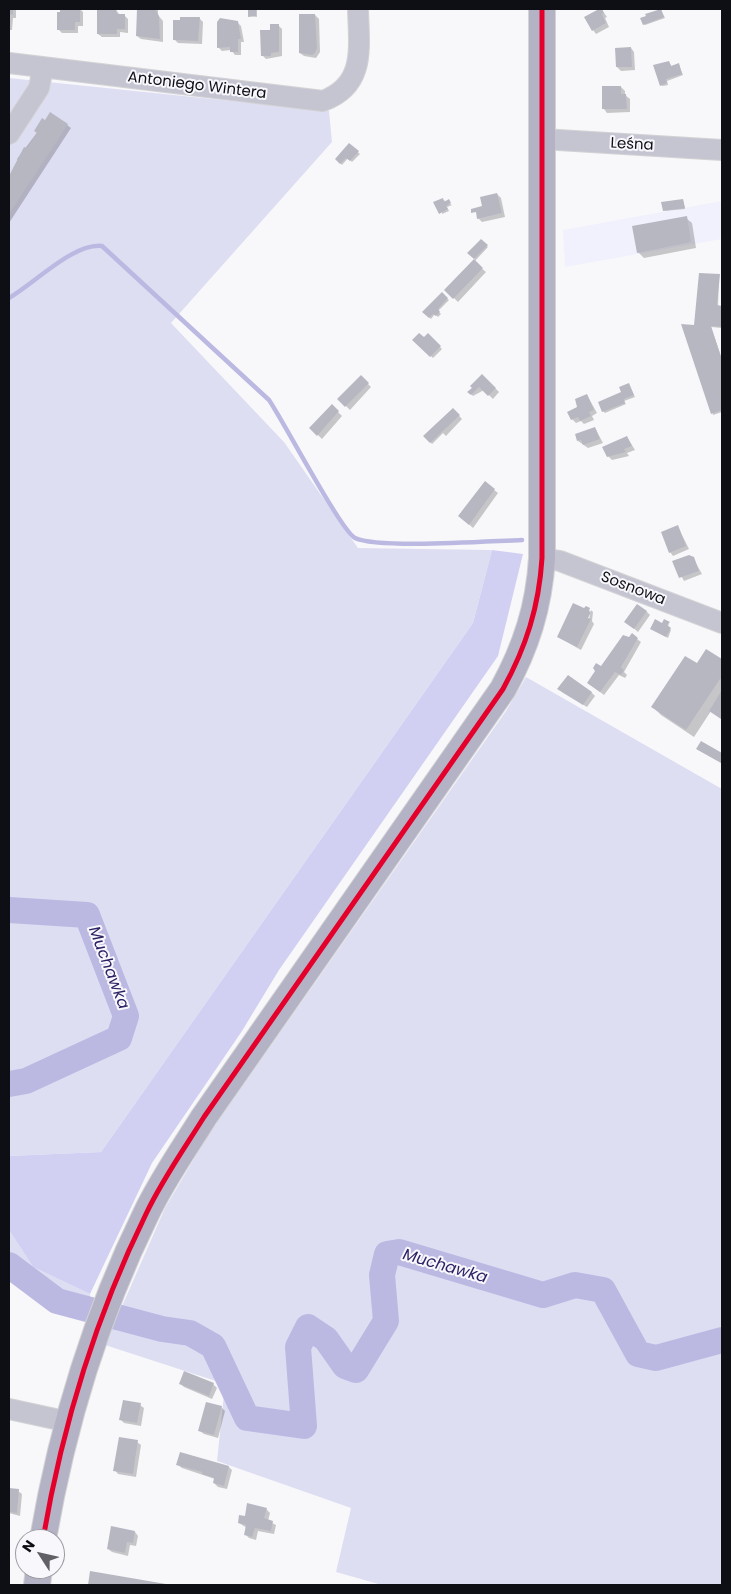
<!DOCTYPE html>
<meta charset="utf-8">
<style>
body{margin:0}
#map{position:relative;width:731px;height:1594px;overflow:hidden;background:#f8f8fb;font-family:Poppins,sans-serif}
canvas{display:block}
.frame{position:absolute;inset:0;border:10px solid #0e0e15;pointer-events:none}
.north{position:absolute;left:15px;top:1529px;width:50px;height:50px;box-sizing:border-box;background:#f7f7fc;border:1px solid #9a9aa0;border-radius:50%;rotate:305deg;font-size:14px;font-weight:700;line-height:20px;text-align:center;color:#0e0e15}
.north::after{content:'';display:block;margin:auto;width:18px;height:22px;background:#606066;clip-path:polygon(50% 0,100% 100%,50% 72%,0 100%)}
</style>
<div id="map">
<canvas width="731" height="1594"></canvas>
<div class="frame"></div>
<div class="north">N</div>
</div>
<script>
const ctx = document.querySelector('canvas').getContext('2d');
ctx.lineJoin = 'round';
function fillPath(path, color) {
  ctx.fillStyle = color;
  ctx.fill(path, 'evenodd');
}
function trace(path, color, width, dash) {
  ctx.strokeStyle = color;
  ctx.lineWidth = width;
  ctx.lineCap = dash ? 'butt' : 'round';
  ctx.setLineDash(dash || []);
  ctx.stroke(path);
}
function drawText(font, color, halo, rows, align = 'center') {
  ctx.font = font + ' Poppins,sans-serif';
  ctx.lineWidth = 4;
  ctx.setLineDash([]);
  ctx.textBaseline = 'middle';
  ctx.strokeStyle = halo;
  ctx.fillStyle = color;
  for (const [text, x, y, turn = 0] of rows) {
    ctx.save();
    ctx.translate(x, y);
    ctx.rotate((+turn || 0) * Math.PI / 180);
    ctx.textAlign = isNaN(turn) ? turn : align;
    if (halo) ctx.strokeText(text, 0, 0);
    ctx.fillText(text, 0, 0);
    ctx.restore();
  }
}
const built = new Path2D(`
 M722,201V239L565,267L563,230Z`);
const green = new Path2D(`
 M9,78L329,111L332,142L171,323L284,442L358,548L492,550L473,623L101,1152L9,1156Z
 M526,677L722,789V1585H382L336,1572L351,1508L217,1461L225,1384L105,1345L165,1208L208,1135L506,711Z
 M9,1230L33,1267L90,1294L91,1303L42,1282L9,1254Z`);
const forest = new Path2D(`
 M492,550L523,554L498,656L279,970L242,1031L152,1163L90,1294L33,1267L9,1230V1156L101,1152L473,623Z`);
const shadow = new Path2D(`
 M9,9H16V18H13L12,30H9Z
 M61,9H80L83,12V26H78V33H62L58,29Z
 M138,9H158V15L163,21V42L141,39L137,36Z
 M249,9H257V17L250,16Z
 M116,10L120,15H124L128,19V33L120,32V37H102L98,34Z
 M602,10L607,17L605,18L609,27L596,34L593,30Z
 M661,10L665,18L645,25L644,24Z
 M315,15L319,19L320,52L316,58L304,56L300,53Z
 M199,18L203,22L202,44L178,43L174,39Z
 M237,22L241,26L244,42H241V55H235L231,50L222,51L219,48Z
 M278,25L282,29V56L266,59L262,55Z
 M631,48L634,52L635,70L621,71L617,67Z
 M669,62L672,67L679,65L683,75L667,81L668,85L663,86L661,85Z
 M621,87L625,91V95L630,99V112L607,113L604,109Z
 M45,122L67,125L71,128L9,223V178L19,162L17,159Z
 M349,144L360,154L352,162L348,158L342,165L336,159Z
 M497,194L501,198L505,217L482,222L478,218L483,207Z
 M442,199L452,205L447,207L449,211L442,214Z
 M683,200L685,209L664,211Z
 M686,218L692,223L696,248L644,258L638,252Z
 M481,241L488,247L474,262L486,272L458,302L446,290L475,259L469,253Z
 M719,275L718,307H722V328L711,327L722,359V412L713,415L695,326Z
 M442,294L449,300L438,311L441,314L438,317L435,314L431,319L424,312Z
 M428,335L442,349L433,358L414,340L424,339Z
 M482,375L499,392L493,399L484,390L473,396L469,392Z
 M361,377L371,387L350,410L339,399Z
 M629,385L635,397L624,401L626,404L605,413L603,411Z
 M587,395L597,413L592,416L594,420L584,424L581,421L576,423L572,419Z
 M332,406L342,416L322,439L311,428Z
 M453,409L462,419L446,436L443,433L432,444L425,436Z
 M595,428L603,443L588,448L578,441Z
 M627,437L635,450L627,453L629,456L612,460L608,456Z
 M485,483L498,493L473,528L460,516Z
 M678,527L689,549L673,556L670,552Z
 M693,558L702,574L684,581L674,562Z
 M589,609L586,624H588L591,610L593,612L592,621L594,624L581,650L558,637Z
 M646,611L650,615L638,632L630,625Z
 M669,623L668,627L671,630L668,638L653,630Z
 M637,639L641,642L624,672L627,675L625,678L619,675L604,695L588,683L597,670Z
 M707,651L722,661V719L711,711L694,737L661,715L653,707L698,665Z
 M562,692H591L595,696L587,707Z
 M180,1383L213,1384L217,1388L212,1399L184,1387Z
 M140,1405L144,1408L141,1426L124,1423L120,1419Z
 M221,1407L225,1411L218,1438L204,1434L200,1431Z
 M137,1442L141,1445L136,1477L118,1474L115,1470Z
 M178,1465L229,1467L232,1470L227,1489L218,1487L214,1483L215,1479L182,1468Z
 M9,1489L18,1491L22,1494L20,1516L9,1513Z
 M266,1509L270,1513L268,1521L276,1525L274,1534L258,1531L256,1540L249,1538L245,1534L247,1528L239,1523Z
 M135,1532L138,1536L136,1546L130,1545L128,1556L112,1552L108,1549Z
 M91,1572L164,1585H89Z`);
const stream = new Path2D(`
 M9,298C35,283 73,243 102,246L269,400C284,422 341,531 355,538C378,549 490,541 522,540`);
const river = new Path2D(`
 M9,910L87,915L126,1016L119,1038L26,1081L9,1084
 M9,1265L57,1301L162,1329L190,1333L213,1346L247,1418L304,1426L298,1347L308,1327L326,1339L345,1366L356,1370L386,1321L382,1275L387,1254L399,1252L543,1295L575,1285L603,1290L638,1354L656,1358L722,1340`);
const building = new Path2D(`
 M9,9H13V15L9,14Z
 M60,9H80V22H75V30H57V12H60Z
 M97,9H116L117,14H125V29H117V34H97Z
 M137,9H155L159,16L160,39L136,36Z
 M248,9H256V16L248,17Z
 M599,9H602L604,13L602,14L606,23L592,31L584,17Z
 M661,9L664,17L643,25L640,18L646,16L645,14Z
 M299,14H315L317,48L315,53L312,55L299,53Z
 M180,17H200L198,41L173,40V20H180Z
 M220,18L238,21L241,39H238V52H230V47L217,48V22Z
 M270,24H279V52L271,53V56H261L260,30H270Z
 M631,47L632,67H616L615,48Z
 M669,61L671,66L679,63L682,74L666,79L667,83L660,86L653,65Z
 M602,86H621V94H626L627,109H602Z
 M50,112L68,124L9,214V176L24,147L27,148L37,133L34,131L42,118L45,120Z
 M349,143L359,151L350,161L346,158L340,164L335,159Z
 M497,193L502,213L477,219L476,212L471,213V209L482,206L480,197Z
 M443,198L444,202L449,199L451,203L446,206L448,209L439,214L433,202Z
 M683,199L685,208L663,211L661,202Z
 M687,216L691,242L637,253L632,226Z
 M481,239L488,245L474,259L483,268L453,299L444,290L474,259L467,253Z
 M699,273L720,274L717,305L722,306V327L711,326L722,360V410L711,414L681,324L694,325Z
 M442,292L448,298L438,309L440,312L436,316L433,314L429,318L422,312Z
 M419,333L424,337L428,333L441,346L430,357L412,340Z
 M482,374L496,388L488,396L479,387L471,395L467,392L472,388L470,386Z
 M361,375L369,383L345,407L337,399Z
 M629,383L634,395L624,399L625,403L602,412L598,402L621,392L619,387Z
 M587,394L594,410L589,412L591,416L580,421L578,417L571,420L567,412L577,407L575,399Z
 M332,404L339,411L317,436L309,428Z
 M453,408L460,415L430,443L423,436Z
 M595,427L600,439L583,445L581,440L577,441L575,434Z
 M627,436L632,446L624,449L626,452L607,457L602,447Z
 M485,481L495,489L469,525L458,516Z
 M678,525L686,546L669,553L661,532Z
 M689,555L694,557L699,571L679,578L672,561Z
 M573,603L584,608L586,606L590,608L589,611L591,612L588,618L591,619L577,647L557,637Z
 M637,604L647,611L634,629L624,622Z
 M655,619L662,623L664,619L670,622L667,625L671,628L666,637L650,629Z
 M632,633L638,638L621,667L624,670L621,675L615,672L600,692L587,683L595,671L593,668L596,663L601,666L623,635L629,637Z
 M706,649L722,659V680L720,679L686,730L651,707L685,656L697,663Z
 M568,675L592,692L583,705L557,689Z
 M722,690V717L721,719L709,711Z
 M701,741L722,753L721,763L696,749Z
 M184,1371L214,1383L209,1396L179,1384Z
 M123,1400L141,1403L137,1423L119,1420Z
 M206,1402L222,1406L214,1435L198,1431Z
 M119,1437L138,1440L133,1474L113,1471Z
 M180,1452L229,1466L224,1486L213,1483L214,1478L202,1474V1472L176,1465Z
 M9,1488L19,1489L17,1513L9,1512Z
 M247,1503L267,1508L264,1518L273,1521L271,1531L255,1528L252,1537L244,1535L246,1525L238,1523L239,1515L245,1516Z
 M111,1526L135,1531L133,1543L127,1542L125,1553L107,1549Z
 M90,1571L166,1584V1585H88Z`);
const minor = new Path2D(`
 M9,63L323,101C366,85 359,48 358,9
 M9,134L39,88L43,67
 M542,139L722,150
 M542,558L560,561L722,623
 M9,1409L69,1422`);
const major = new Path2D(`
 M43,1539C62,1428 96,1316 146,1214C162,1180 184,1149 204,1117L503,689C526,647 539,607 542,558V9
 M37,1585L39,1569`);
const bus1 = new Path2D(`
 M43,1539C62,1428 96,1316 146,1214C162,1180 184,1149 204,1117L503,689C526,647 539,607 542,558V9`);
const streetNames = [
 ["Antoniego Wintera",197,86,7],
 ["Leśna",632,145,3],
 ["Sosnowa",633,589,21]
];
const waterNames = [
 ["Muchawka",108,968,69],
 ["Muchawka",445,1267,16]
];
fillPath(built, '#f1f1fd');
fillPath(green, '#dedef3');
fillPath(forest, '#d2d0f2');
fillPath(shadow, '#0003');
trace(stream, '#bbb9e2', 4.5);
trace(river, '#bbb9e2', 26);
fillPath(building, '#b7b7c2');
trace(minor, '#d3d3d5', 22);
trace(major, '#d3d3d5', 28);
trace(minor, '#c5c5d2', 20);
trace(major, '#b4b2c5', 26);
trace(bus1, '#e4002b', 5);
drawText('15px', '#0e0e15', '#f7f7fc', streetNames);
drawText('italic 16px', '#2e2265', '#f7f7fc', waterNames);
</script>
